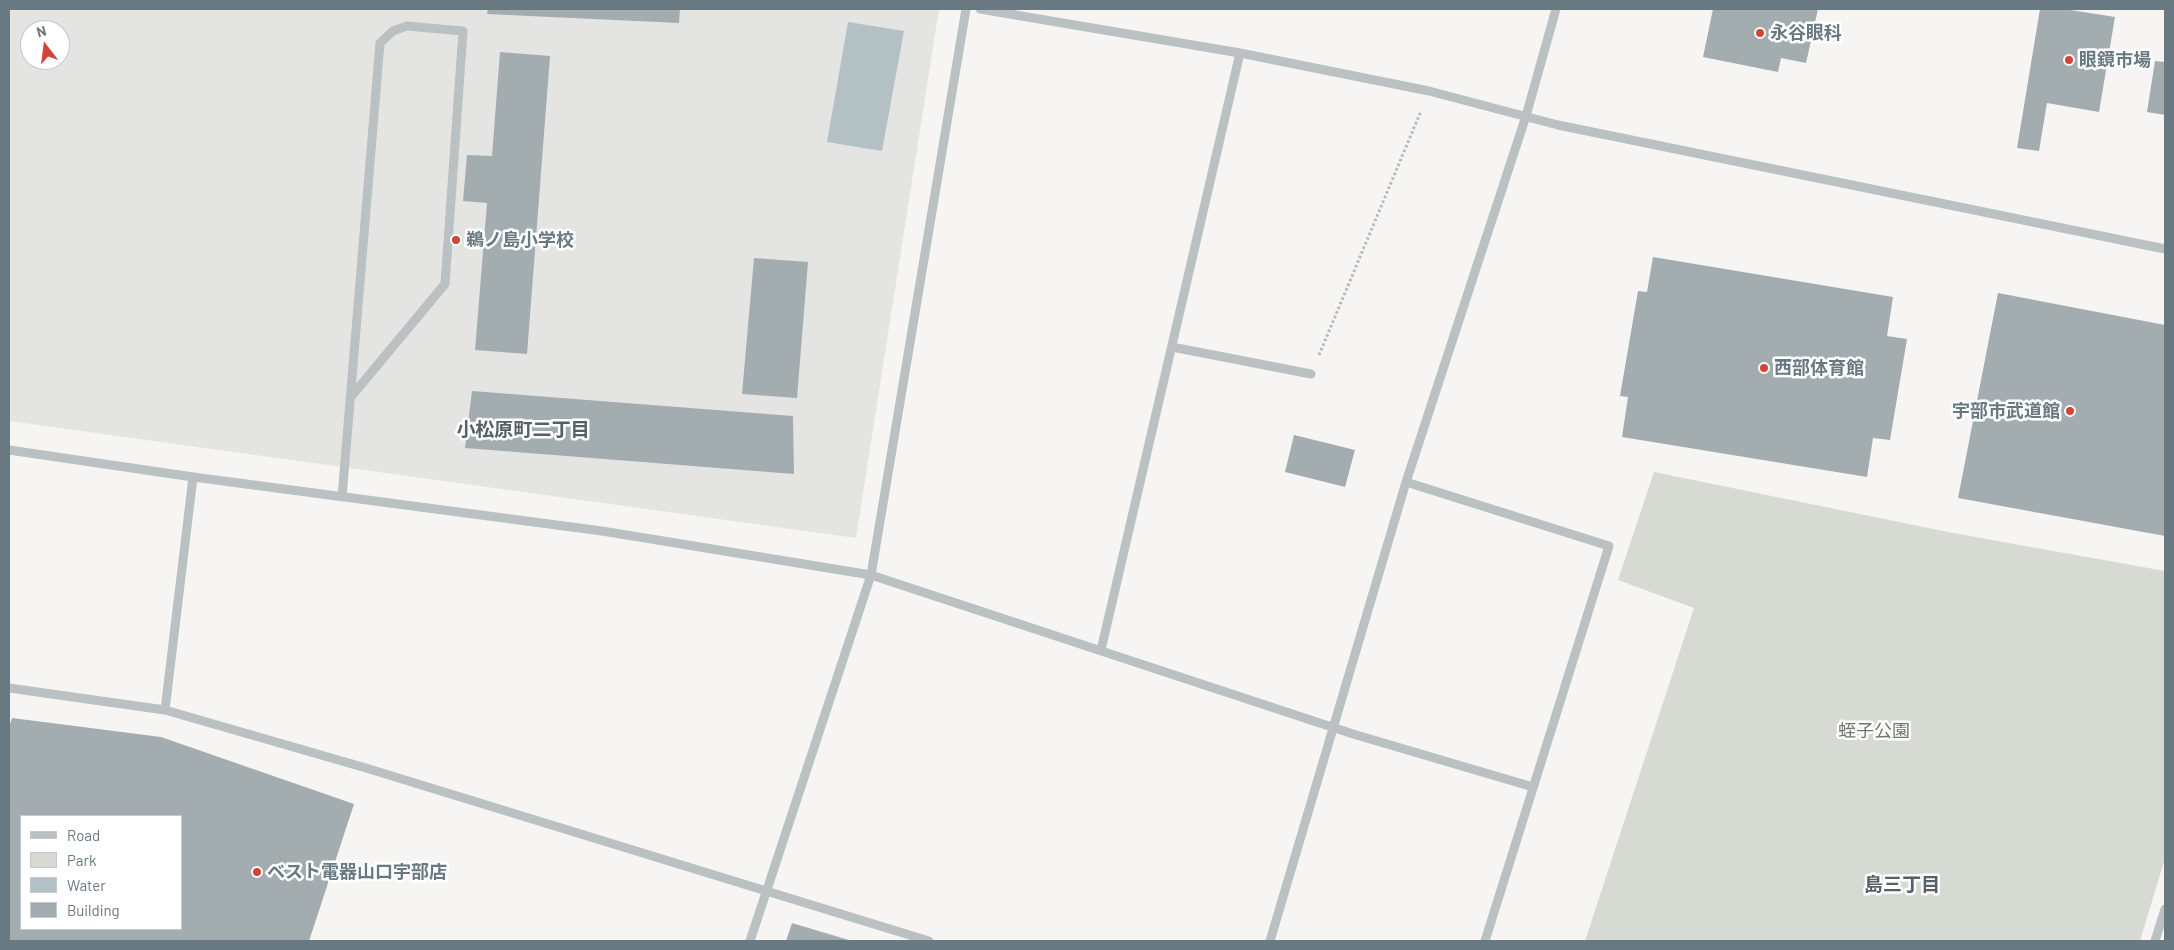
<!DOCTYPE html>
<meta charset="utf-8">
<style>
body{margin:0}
#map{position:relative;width:2174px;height:950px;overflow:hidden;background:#f6f5f3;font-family:Barlow,sans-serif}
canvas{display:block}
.frame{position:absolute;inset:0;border:10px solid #687981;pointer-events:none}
.legend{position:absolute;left:20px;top:815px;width:162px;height:115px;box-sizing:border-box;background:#fff;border:1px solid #c3c9cd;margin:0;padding:6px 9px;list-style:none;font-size:15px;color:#687981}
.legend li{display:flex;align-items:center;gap:10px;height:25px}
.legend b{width:25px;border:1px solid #c3c9cd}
.north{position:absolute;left:20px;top:20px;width:50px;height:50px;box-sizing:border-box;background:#fff;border:1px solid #c3c9cd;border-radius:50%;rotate:345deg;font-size:14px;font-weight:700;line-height:20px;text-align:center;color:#687981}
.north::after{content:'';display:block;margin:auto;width:18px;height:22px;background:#d24637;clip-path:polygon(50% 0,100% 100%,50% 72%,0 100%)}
</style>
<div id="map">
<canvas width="2174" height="950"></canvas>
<div class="frame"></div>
<ul class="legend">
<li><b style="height:6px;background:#bbc0c2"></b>Road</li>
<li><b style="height:14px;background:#d6dad3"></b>Park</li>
<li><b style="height:14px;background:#b4c1c4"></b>Water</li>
<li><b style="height:14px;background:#a3acaf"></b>Building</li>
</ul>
<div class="north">N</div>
</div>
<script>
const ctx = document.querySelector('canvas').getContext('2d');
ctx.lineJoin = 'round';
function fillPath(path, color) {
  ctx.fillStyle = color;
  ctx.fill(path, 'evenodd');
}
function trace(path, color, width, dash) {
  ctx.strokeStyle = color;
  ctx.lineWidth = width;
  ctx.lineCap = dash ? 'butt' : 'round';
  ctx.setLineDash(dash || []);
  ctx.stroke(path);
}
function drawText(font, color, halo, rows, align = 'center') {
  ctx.font = font + ' Barlow,"Noto Sans JP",sans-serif';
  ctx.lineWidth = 5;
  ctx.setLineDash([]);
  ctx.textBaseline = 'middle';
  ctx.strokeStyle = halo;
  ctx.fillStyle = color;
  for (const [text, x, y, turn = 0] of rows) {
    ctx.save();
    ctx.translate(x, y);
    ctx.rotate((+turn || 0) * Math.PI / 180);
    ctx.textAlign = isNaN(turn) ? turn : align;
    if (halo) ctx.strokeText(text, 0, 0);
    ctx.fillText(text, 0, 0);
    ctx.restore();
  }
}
const built = new Path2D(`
 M9,9H939L856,538L9,421ZM30,30H60V60H30Z`);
const green = new Path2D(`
 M1654,472L1953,533L2165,571V858L2140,941H1585L1694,608L1618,580Z`);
const water = new Path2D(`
 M848,22L904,31L882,151L827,142Z`);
const building = new Path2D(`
 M488,9H680L679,23L487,14Z
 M1713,9H1818L1806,63L1781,58L1778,72L1703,57Z
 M2040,9H2064L2115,17L2099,112L2047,103L2039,151L2017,148Z
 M500,52L550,56L527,354L475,350L487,203L463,201L467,155L492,156Z
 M2155,61L2165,62V115L2147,112Z
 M1653,257L1893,297L1887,336L1907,339L1890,440L1873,438L1867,477L1622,437L1628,397L1620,396L1638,291L1647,292Z
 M754,258L808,262L797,398L742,394Z
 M1998,293L2165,325V536L1958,498Z
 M472,391L793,416L794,474L465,448Z
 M1294,435L1355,450L1345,487L1285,472Z
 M12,718L161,737L354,804L309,941H9V727ZM21,816H181V929H21Z
 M792,923L852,941H786Z`);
const path = new Path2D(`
 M1319,355L1421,111`);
const minor = new Path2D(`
 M980,9L1240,53L1429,91L1558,125L2165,249
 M1172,347L1311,374
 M9,450L193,477L602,531L871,575L1353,734L1533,787
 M1406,482L1609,546L1485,941
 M342,497L380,43L393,31L407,26L463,31L445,284L350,398
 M1101,650L1240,53
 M9,688L165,710L366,768L929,941
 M165,710L193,477
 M750,941L871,575L966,9
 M1270,941L1406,482L1526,116L1556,9
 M2155,941L2165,909`);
const markers = [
 [1760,33,5,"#d24637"],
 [2069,60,5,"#d24637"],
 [456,240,5,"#d24637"],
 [1764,368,5,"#d24637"],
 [2070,411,5,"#d24637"],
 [257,872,5,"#d24637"]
];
const poiNames = [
 ["永谷眼科",1770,33],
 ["眼鏡市場",2079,60],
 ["鵜ノ島小学校",466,240],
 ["西部体育館",1774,368],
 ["宇部市武道館",2060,411,"right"],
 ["ベスト電器山口宇部店",267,872]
];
const parkNames = [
 ["蛭子公園",1874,731]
];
const neighbourhoodNames = [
 ["小松原町二丁目",523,430],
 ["島三丁目",1902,885]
];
fillPath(built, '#e4e5e3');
fillPath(green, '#d6dad3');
fillPath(water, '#b4c1c4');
fillPath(building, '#a3acaf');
trace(path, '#b5b9bb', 3, [2.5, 2.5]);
trace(minor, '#bbc0c2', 9);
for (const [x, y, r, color] of markers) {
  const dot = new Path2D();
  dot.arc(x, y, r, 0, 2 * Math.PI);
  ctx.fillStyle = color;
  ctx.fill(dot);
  trace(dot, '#fff', 2);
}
drawText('bold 18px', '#687981', '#fff', poiNames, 'left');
drawText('18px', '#6c7966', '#fff', parkNames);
drawText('bold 19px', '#556167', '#fff', neighbourhoodNames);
</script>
